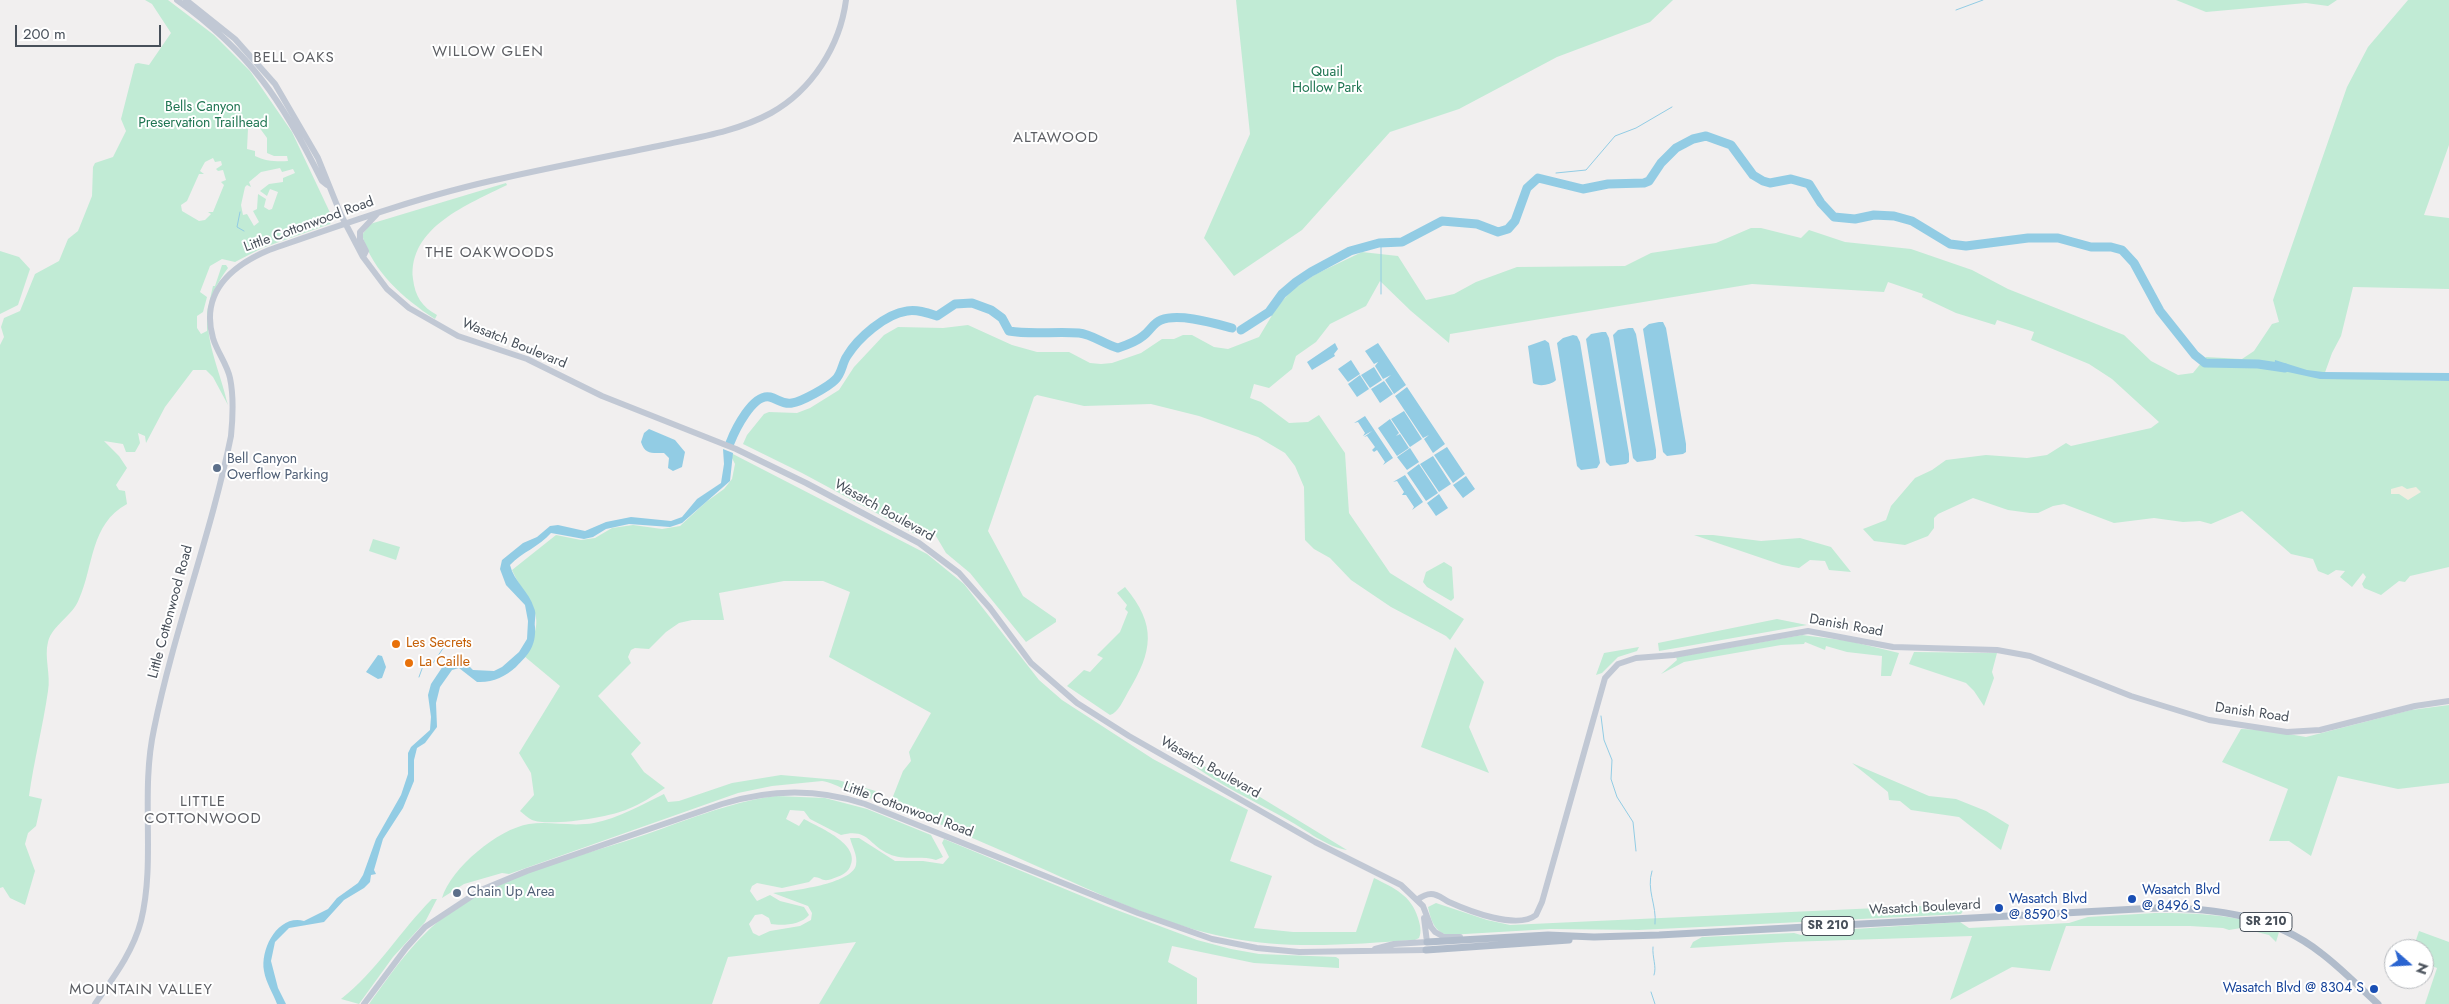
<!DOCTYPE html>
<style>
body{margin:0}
#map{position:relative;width:2449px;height:1004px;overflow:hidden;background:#f1efef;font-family:Jost,sans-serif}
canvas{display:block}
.north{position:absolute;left:2384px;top:939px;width:50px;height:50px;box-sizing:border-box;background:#fff;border:1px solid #b6b9bd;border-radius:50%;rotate:109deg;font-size:14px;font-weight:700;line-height:20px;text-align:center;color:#48505a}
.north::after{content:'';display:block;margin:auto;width:18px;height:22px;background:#2a64d0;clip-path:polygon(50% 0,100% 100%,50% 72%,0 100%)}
.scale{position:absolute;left:15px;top:25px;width:146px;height:22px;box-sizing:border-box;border:2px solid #48505a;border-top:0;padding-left:6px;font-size:15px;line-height:18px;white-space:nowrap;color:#48505a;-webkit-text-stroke:4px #fff;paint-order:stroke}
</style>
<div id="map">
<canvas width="2449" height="1004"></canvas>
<div class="north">N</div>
<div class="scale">200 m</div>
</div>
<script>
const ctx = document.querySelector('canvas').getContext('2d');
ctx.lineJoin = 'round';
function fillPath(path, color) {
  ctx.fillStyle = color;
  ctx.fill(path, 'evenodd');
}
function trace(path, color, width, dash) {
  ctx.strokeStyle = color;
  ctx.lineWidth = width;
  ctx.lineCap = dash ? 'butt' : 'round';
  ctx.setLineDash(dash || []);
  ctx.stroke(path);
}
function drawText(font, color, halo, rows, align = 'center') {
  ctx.font = font + ' Jost,sans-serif';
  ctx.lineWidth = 4;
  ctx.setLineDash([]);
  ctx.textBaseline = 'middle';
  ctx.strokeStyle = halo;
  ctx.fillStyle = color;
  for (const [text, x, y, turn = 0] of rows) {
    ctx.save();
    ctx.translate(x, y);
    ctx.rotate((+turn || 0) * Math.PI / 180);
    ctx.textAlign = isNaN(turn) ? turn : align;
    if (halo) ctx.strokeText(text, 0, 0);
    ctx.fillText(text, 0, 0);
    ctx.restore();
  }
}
const green = new Path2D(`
 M145,0H168L214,35L250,71L292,132L333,219L330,224L262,248L235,262L222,259L210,266L200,292L207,297L203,312L197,316V328L201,334L207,331V312L213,286H215L222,265H226L228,268C190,318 216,353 228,405L213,377L206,370H193L165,407L146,443L145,436L138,433L140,443L135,452H126L123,444L104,441L119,456L127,468L116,485L119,490L125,491L127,504C90,524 94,566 79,599C73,616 52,625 48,642C44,657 51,675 48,691C43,726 34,760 29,796L42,799L36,826L28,833L25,844L35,871L25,905L10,898L3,887L0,888V345L4,337L1,327L4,318L20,311L35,274L59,261L68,239L78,231L92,196L93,167L95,163L113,157L126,131L121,119L135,64L138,63L149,65L171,33L152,4ZM259,127L267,138V153L274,156H287L288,161C277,162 265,161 255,156V151L247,149L248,129ZM213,158L215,162L221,161L222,165L216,169L218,171L223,170L226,180L221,182L224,185L213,212H208L211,214L205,220L199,221L182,211L181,205L187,201L199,174H204L200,171L205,162ZM280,168L282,172L293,169L295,173L283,178V182L269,184L260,191L267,196L270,189L278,192L272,209L269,210L264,207L266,199L258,194L257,209L253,211L259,222L254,226L247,214L243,215L241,205L245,187L247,185L251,187L249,182L261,172Z
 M1236,0H1673L1650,22L1557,57L1459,109L1390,132L1302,230L1234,276L1204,238L1250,134Z
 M2176,0H2337L2328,6L2306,3L2206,12Z
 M2408,0H2449V145L2424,215L2449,218V289L2353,287L2341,336L2332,353L2323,378L2449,381V567L2410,576L2405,582L2399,581L2381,595L2364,588L2362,584L2366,577L2363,573L2352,587L2340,577L2345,571L2336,570L2328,575L2318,571L2313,559L2291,554L2242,511L2211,524L2200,521L2183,522L2154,518L2114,523L2064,504L2053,506L2038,513H2030L2008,510L1973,498L1938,514L1934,518V528L1928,536L1905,545L1874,541L1863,529L1886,520L1891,506L1915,478L1932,470L1946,460L1986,455L2027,458L2047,455L2066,443L2071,446L2151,428L2159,422L2112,379L2089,364L2031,340L2034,332L1997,320L1995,325L1956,313L1922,297L1923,294L1888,282L1884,292L1752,284L1450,334L1449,343L1411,311L1380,281L1366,306L1330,324L1316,342L1296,356L1292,369L1269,388L1254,384L1250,398L1261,402L1289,423L1308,422L1319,415L1345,453L1349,513L1390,573L1464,619L1450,640L1446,636L1391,607L1351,580L1330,558L1314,549L1305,540L1304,487L1295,466L1285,453L1258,437L1199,416L1151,404L1084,406L1037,395L1034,397L988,531L1023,596L1056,619V622L1026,642L970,573L946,553L933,531L919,536L802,473L743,444L747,435L764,414L769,412L797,413L810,408L839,390L854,367L884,335L898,327L943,328L968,325L1012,345L1037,352H1069L1090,363L1101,364L1112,363L1141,353L1162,339H1174L1183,335H1192L1214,347L1228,349L1259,337L1277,307L1292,290L1316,274L1362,252L1398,256L1426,300L1454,294L1476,282L1517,267L1625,266L1651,253L1716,243L1751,228H1761L1801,238L1809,230L1845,242L1911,249L1972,270L2008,289L2124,335L2151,361L2178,375L2193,373L2206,357L2242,359L2254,351L2272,324L2279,322L2273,300L2347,87L2368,47Z
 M506,183L507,185C469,204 408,227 413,279C415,296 422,307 437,315L435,319C403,298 373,272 362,235L370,224Z
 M0,251L19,257L30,269L18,305L0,314Z
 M729,452L927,554L964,584L1039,680L1062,700L1153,759L1248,810L1230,861L1272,876L1254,928L1293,932H1356L1374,878C1394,888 1411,895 1418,918C1420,925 1422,931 1419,938L1415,940C1354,944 1290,950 1230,938C1167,926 1108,898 1050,872C999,849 948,827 897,807L892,799L903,771L911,761L909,752L931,713L829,657L850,592L823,581H784L719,593L724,620H692L679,623L666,632L649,649L635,648L631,650L628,657L631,663L598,696L641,743L631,754L644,772L665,788C653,796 641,804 628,809C611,817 549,827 532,820C528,818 524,814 520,811L534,795L531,773L519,753L560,686L524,656C550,612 530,609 512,570L556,535L581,540L595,538L612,528L633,525L662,529L680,526L706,502L724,489L732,479L735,464Z
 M1694,535H1713L1761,541L1800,538L1831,547L1851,572L1829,570L1825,561L1810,560L1799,568L1782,565Z
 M373,539L400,547L396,560L369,551Z
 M1444,562L1452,567L1454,598L1451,601L1427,587L1423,582L1426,572Z
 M1125,587C1157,625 1153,651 1128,692C1124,699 1118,713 1110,715L1067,686L1084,670L1090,672L1103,658L1097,655L1120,632L1128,612L1125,609L1127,605L1117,593Z
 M1777,619L1807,625L1659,651L1658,643Z
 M1802,635L1849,641L1899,653L1891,676H1881L1882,656L1847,652L1826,646L1825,650L1805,642L1804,644L1781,645L1684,662L1661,674L1677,660L1676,657Z
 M1455,647L1484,682L1469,727L1489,773L1421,747Z
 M1639,647L1637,651L1618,657L1602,673L1596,675L1604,653Z
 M1914,652L1997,653L1992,672L1994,678L1984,706L1974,691L1966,683L1909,664Z
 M2449,705V783L2398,789L2338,776L2311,856L2289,841H2269L2288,789L2222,762L2241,729L2265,730L2306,737L2411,710Z
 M1189,758L1260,797L1347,850C1327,847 1306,830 1288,820C1255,801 1218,785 1188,761Z
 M1852,763L1929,796L1956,799L1986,811L2009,825L2001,850L1959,817L1911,810L1900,801L1889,800L1888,792Z
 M781,775L838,780L879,792L876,798C862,802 838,783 822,781L772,786L738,793L509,874L502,873L464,884L442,898C451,868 498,829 529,824C550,821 572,827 594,823C619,818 641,805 664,794L668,802L679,801L732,783Z
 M776,796L825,798L867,809L931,835L943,857L936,860C921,855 904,861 889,854C868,845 869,828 841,835L810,819L804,811L790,810L786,819L799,826L804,819C818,827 862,844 850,867C847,874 836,878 828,880C822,881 820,877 814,877L809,882L782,888L757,883L752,886L750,891L757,901L770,895L780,901L804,907L809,915C801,925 782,926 771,924L769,918L762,914L755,915L749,924L753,933L759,936L770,931L800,926L811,920L812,913L808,906L773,893C792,891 852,884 856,865C858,855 852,847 850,838H859L895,861H923L943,864L949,857L942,843L944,839L1106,906L1197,940L1231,949L1259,954L1336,957L1339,959V968L1254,963L1172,946L1168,962L1197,978V1004H819L856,942L728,957L712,1004H369C393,971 415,938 449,913C503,874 575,858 638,837C683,822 728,802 776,796Z
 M432,899H437L425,922L393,957L359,1004L341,999C376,972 400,931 432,899Z
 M1436,903L1487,920L1510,925L1964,904L1965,908L1961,914L1700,927L1638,930L1550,929L1448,935C1434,932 1431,920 1428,907Z
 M2155,913C2197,913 2240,914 2279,932L2276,942L2269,935L2241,928L2229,930L2223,928L2190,926H2066L2050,971L2012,967L1950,1000L1972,936L1786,942L1690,948L1693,942L1702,937L1794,933L1801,935L1855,929L1960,922L1969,928L2069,923L2088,917Z
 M2419,931L2449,942V1004H2425L2437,968L2424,963V949H2413Z`);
const sand = new Path2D(`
 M2402,486L2407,489L2416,487L2421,492L2408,500L2399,494H2391V489Z`);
const water = new Path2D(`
 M1659,322H1663L1666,328L1686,444V452L1683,454L1667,456L1663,452L1643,329L1649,324Z
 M1629,328H1633L1636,334L1656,450V458L1653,460L1637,462L1633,458L1613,335L1618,330Z
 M1602,332H1606L1609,338L1629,454V462L1626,464L1610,466L1606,462L1586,339L1591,334Z
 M1573,335L1577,336L1580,342L1600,463L1597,468L1581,470L1577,466L1557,343L1563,338Z
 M1545,340L1549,343L1556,380C1551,385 1539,387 1533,383L1528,346Z
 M1335,343L1338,349L1334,354L1335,356L1312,370L1307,362Z
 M1378,343L1406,385L1394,394L1385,380L1391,375L1383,379L1375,366L1378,362L1374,364L1365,351Z
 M1351,360L1360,374L1348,382L1338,369Z
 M2275,360L2307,370L2323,372L2449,373V381L2320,379L2274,369Z
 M1374,367L1382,380L1370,388L1361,375Z
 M1360,375L1369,389L1357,397L1348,384Z
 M1384,381L1393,394L1380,403L1371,389Z
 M1407,387L1445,444L1433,453L1424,439L1429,435L1423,438L1395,396Z
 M1404,411L1422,439L1410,447L1391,419Z
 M1365,416L1393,458L1383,465L1385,462L1377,450L1374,452L1372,450L1375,447L1367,436L1364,437L1372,431L1363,436L1365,433L1358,422L1354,423Z
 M1390,419L1399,433L1396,436L1400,434L1409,448L1397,456L1378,428Z
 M649,429L675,440L685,452L682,467L673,471L668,468L669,458L664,453C653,453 645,455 641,442L644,433Z
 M1447,447L1465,474L1453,483L1434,455Z
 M1410,448L1419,462L1407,470L1397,457Z
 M723,449L733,453L730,481L682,523L670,527L629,524L606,529L593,537L584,539L551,533C539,547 522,552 510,565C514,582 529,591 534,608C537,614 534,621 535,627C536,646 529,654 516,667C505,677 492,683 477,682L459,668L452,670L440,687L436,703L437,727L425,743L417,748L414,760V781L403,808L383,839L374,870L376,874L371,875L370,882L364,888L344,900L324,922L289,928L275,942L271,961L278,988L286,1004H277C273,993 266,983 264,971C260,949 278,914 304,921L328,909L337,898L358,883L363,875L376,839L401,795L408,774V753L411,747L430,730L431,717L428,695L431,684L443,666L455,659L464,661L473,670L494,671L502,667L519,652L527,639L528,621L525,605L506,585L500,569L502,560L523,543L537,537L550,526L558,525L585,531L606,522L631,517L671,521L682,517L697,499L721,483L724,464Z
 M1433,456L1451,484L1439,492L1420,464Z
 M1419,464L1438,493L1426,501L1407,473Z
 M1405,475L1423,502L1412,510L1414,507L1406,495H1402L1404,492L1397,481L1393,482Z
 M1466,476L1475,489L1463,498L1453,485Z
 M1439,494L1448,508L1436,516L1427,503Z
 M378,655L382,656L386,667L382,678L378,679L366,672Z`);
const stream = new Path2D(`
 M1956,10L1983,0
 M1556,173L1586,170L1615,136L1636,128L1672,107
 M240,212L237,227L244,231
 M1381,243V294
 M419,677L423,666L433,663L444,647
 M1601,716L1604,740L1612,760L1611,779L1617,797L1633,822L1636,851
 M1652,871C1646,890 1657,905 1655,924
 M1653,947C1652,957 1657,967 1654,975
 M1651,992L1655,1004`);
const river = new Path2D(`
 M1241,330L1269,312L1282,294L1296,282L1311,272L1350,251L1379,243L1402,242L1442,221L1477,224L1498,232L1508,229L1515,221L1527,188L1538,178L1583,189L1608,184L1644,183L1649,181L1661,163L1676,148L1693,139L1706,136L1731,145L1753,175L1763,181L1770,183L1791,179L1809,184L1821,203L1834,217L1855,219L1874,215L1894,216L1912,221L1950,244L1966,246L2028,238H2058L2091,247H2111L2122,250L2134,263L2160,311L2195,355L2205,363L2258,364L2285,368
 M730,443C735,430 753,393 770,397C778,399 783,405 792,403C801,402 828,387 835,380C842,374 842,363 847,356C858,338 885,314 907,311C917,309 928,313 937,316L955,304L972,303L991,310L1002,318L1009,331C1032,335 1055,331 1079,333C1092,334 1105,345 1118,348C1127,345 1137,341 1143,336C1150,331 1153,323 1161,320C1179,313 1213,323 1232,328`);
const secondary = new Path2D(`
 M177,0C250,52 283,102 322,181L327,185
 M186,0L235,39L275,84L318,158L341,215L363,257L387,289L409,308L458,336L527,359L602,396L736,449L806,483L919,543L959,573L990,608L1031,663L1077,703L1129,736L1315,842L1401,885L1423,906L1431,927L1435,932L1444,937H1460
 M363,257L366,251L360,239V232L377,214
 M1417,900C1421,897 1426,894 1431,894C1438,894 1443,899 1449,902C1469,911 1517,930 1536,915L1542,902L1605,678L1618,664L1636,658L1674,655L1808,631L1893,647L1997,650L2030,656L2131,696L2209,720L2287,732L2320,730L2415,706L2449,701
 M1375,949L1394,944L1427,942L1424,918
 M95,1004C113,978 133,952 141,921C156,860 140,793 154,729C174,630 211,535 231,436C233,416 234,397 230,378C227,364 217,352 213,338C200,293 231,266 269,250C346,223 424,195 504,178C557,166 610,156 663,145C700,137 738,131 771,113C812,90 840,46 846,0
 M364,1004L406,948L425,927L481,890L527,871L722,804C770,789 817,788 865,804L1138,913L1212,939L1257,948L1299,952L1426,950`);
const primary = new Path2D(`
 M1427,942L1548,935L1594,937L1659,935L2156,908C2215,908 2273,915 2321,953C2341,968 2359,987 2378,1004
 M1426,950L1569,940`);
const markers = [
 [217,468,5,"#5c6f8a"],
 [396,644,5,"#e8710a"],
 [409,663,5,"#e8710a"],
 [457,893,5,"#5c6f8a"],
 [2132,899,5,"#1a4fb4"],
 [1999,908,5,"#1a4fb4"],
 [2374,989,5,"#1a4fb4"]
];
const shields = [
 [2266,922,52],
 [1828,926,52]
];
const shieldNames = [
 ["SR 210",2266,922],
 ["SR 210",1828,926]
];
const parkNames = [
 ["Quail",1327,73],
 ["Hollow Park",1327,89],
 ["Bells Canyon",203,108],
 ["Preservation Trailhead",203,124]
];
const streetNames = [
 ["Little Cottonwood Road",309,225,-20],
 ["Wasatch Boulevard",514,344,22],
 ["Wasatch Boulevard",884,511,29],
 ["Little Cottonwood Road",171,612,-75],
 ["Danish Road",1846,626,10],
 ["Danish Road",2252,713,8],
 ["Wasatch Boulevard",1210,768,29],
 ["Little Cottonwood Road",908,810,20],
 ["Wasatch Boulevard",1925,908,-3]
];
const serviceNames = [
 ["Bell Canyon",227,460],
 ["Overflow Parking",227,476],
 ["Chain Up Area",467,893]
];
const foodNames = [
 ["Les Secrets",406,644],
 ["La Caille",419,663]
];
const transitNames = [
 ["Wasatch Blvd",2142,891],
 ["@ 8496 S",2142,907],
 ["Wasatch Blvd",2009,900],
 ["@ 8590 S",2009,916],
 ["Wasatch Blvd @ 8304 S",2364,989,"right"]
];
const neighbourhoodNames = [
 ["WILLOW GLEN",488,52],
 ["BELL OAKS",294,58],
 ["ALTAWOOD",1056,138],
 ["THE OAKWOODS",490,253],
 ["LITTLE",203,802],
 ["COTTONWOOD",203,819],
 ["MOUNTAIN VALLEY",141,990]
];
fillPath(green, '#c1ebd5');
fillPath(sand, '#f1ede1');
fillPath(water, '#92cce4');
trace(stream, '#92cce4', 1);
trace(river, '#92cce4', 9);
trace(secondary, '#c1c8d4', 6);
trace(primary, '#b1bccb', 7);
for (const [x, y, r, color] of markers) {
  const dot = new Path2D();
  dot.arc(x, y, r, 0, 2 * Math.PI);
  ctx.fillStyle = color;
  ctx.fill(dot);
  trace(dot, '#fff', 2);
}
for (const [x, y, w] of shields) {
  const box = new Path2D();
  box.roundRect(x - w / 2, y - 9.5, w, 19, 4);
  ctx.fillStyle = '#fff';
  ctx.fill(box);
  trace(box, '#48505a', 1);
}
drawText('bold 12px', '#48505a', null, shieldNames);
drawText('14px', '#1f7552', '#fff', parkNames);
drawText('14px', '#48505a', '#fff', streetNames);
drawText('14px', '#4e5e75', '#fff', serviceNames, 'left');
drawText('14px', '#c56008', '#fff', foodNames, 'left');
drawText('14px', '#164399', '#fff', transitNames, 'left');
ctx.letterSpacing = '1px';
drawText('15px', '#5c5e63', '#fff', neighbourhoodNames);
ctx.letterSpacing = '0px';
</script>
